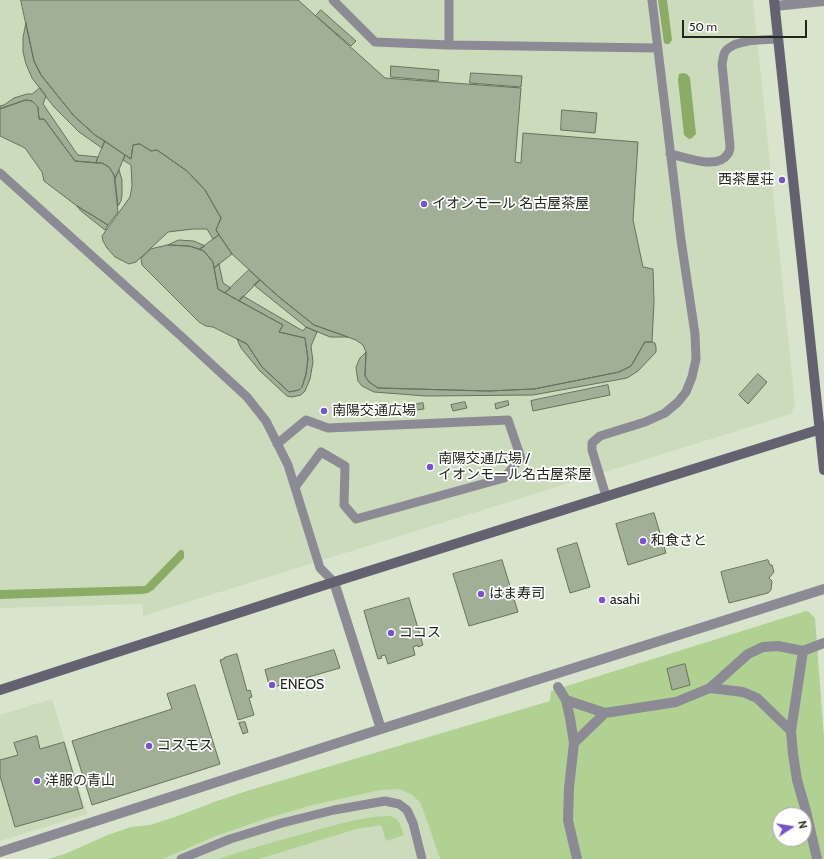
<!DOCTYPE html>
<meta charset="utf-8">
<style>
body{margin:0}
#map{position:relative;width:824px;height:859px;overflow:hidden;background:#d8e5cc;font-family:Cabin,sans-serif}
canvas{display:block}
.north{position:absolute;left:772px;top:807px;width:40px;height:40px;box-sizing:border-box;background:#fff;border:1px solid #a7a9a5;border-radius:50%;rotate:78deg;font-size:11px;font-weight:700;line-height:16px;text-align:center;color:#22271e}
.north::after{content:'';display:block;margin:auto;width:14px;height:18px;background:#7753cc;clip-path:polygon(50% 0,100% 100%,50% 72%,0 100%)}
.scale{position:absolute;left:682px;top:20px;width:125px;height:18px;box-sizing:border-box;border:2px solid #22271e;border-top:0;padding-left:5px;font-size:12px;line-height:14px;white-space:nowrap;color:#22271e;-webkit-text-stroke:3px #fff;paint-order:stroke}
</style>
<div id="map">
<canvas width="824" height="859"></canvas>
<div class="north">N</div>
<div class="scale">50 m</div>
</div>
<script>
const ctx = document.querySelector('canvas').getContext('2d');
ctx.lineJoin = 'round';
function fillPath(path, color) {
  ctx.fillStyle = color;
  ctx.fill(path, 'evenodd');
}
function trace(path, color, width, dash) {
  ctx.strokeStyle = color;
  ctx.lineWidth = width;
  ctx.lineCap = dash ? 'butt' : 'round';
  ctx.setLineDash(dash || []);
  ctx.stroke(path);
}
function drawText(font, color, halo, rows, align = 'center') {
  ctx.font = font + ' Cabin,"Noto Sans JP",sans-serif';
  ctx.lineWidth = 3.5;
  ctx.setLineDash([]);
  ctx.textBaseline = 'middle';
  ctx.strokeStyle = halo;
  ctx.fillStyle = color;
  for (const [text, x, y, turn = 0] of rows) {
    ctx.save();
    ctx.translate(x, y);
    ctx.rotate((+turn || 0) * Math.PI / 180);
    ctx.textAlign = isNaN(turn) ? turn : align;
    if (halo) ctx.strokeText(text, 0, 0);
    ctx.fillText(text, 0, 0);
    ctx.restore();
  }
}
const built = new Path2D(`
 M0,0H753L795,404L791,414L143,616V604L0,608Z
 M52,699L87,814L0,841V715Z
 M551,701L567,859H48L65,854L108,835L131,827L150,825L175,817L217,801L250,790Z`);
const green = new Path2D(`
 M806,611L809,612L815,618L824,738V859H440L429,826L420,802L411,794L399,789L380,790L309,806L265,819L213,837L163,859H48L65,854L108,835L131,827L150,825L175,817L217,801L250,790L550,701L551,691ZM780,815H804V839H780Z
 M386,816C389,816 391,816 393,817C400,820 402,829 404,835L386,841L381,825L356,829L259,859H218C249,849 279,840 310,832C335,825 360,817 386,816Z`);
const forest = new Path2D(`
 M658,0H667L672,40L669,44H666L664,43Z
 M683,73L687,74L690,78L696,134L692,138L689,139L684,135L678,80L679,74Z
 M180,550H183L184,553V558L153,590L148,593L142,594L0,599V590L145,586Z`);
const building = new Path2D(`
 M21,0H298L385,78L521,88L515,162L521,163L523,133L638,142L633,220L643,267L653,269L654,302L652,342H645L631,366L619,372L534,389L488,391L378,388L369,382L365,376L366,352L363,345L356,340L314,325L279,297L232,254L216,230L221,218L205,190L187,171L157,150L151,151L140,144L133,145L131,159L95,135L74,116L41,75L34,61Z
 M321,10L356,41L351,46L316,16Z
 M26,23L34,61L41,75L74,116L95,135L105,141L102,148L79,132L54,107L32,78L26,64L23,52V38Z
 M391,66L439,70L438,81L391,77Z
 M471,73L522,76L521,87L470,83Z
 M40,88L46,96L43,104L75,151L78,155L98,157L96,163L75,161L44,119H39L38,107L32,101L26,100L0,109V106L4,105L14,98L27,94H32Z
 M26,100L32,101L38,107L39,119H44L75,161L102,163L109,167L114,175L118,212L108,225L77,206L44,181L42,172L25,148L0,136V109Z
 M562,110L597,113L595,133L561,130Z
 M105,141L125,155L115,179L114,175L109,167L102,163H96Z
 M140,144L151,151L157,150L187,171L205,190L221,218L216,230L219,235L213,239L207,229H193L168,232L136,262L129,264L115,257L107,248L103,241L102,236L130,197L132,186L131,165L123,160L125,155L131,159L133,145Z
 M119,170L122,180V195L121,201L118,206L115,179Z
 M77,206L108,225L105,230L81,211Z
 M219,235L232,254L214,268L213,262L204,251L200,249Z
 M179,240L194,241L205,246L200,249L189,246L168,245Z
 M168,245L189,246L204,251L213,262L218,289L283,325L279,332L305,338L308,359L306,374L302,387L299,390L289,392L262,367L247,344L213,327L206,326L199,322L142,265L141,258L151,249Z
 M219,264L223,283L231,288L225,293L218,289L214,268Z
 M249,270L260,280L239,301L225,293Z
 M260,280L279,297L314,325L348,337H330L306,327L254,285Z
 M243,296L303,331L306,327L317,332L311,346L313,362L310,379L305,391L301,395L292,397L287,396L260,371L241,348L237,339L247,344L262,367L289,392L299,390L302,387L306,374L308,359L305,338L279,332L283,325L239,301Z
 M645,342H652L655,343L656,347V352L638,371L627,378L533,395L426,396L374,392L362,386L358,381L357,375L356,367L360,358L366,352L365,376L369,382L378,388L488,391L534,389L619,372L631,366Z
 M758,374L767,382L748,404L739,395Z
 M608,385L610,395L533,411L531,401Z
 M508,401L509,405L496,409L495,404Z
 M465,402L467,408L453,411L451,405Z
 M423,403L424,409L410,411L409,406Z
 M654,513L666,553L628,565L616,524Z
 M577,543L590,587L570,593L557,549Z
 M502,560L518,612L469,626L453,574Z
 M768,560L770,565H772L774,572L769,578L772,581L771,590L768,593L729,603L721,572Z
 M409,598L423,645L418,647V645L413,647L415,655L388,664L385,655L381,656L382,658L378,659L364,611Z
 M334,650L340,668L270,688L265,670Z
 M237,654L247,691L250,690L252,697L249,698L254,715L238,720L220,660L224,659V658Z
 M685,664L690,685L672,690L667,669Z
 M195,685L220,764L92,805L72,741L172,709L167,694Z
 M245,722L248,732L243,734L239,723Z
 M37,736L40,749L64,742L83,808L15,827L0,776V760L18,755L14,743Z`);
const lane = new Path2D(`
 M333,0L375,42L449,45L657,48
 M449,0V45
 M670,154C685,157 717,170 727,155C729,153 730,149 730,146L722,64C723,61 723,55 725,52C733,39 764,40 778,39
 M0,173L182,337L247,397L266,421L288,465L320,568L334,582
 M277,444L306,420L328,428L508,420L521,458L504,478L356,519L344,505L345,466L321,452L295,487
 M606,496L592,450V443L600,436L645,422L665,413L678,402L686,392L692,377L696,359L695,334L681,240L652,0
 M181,859L230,839L282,823L334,810L385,801L399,804L407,810L413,823L422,859`);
const street = new Path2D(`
 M775,6L824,1
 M334,582L381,729
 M558,687L566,700L570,718L574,743L569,788L568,820L577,859
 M710,688L743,692L757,698L791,731
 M566,700L605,713L676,702L710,688L748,654L763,647L778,646L803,651
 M574,743L605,713
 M0,852L381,729L824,589
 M817,859L806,811L797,780L793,754L791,731L803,651L824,643`);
const secondary = new Path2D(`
 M774,0L824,470
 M0,690L334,582L824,428`);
const markers = [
 [782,180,4,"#7753cc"],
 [424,204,4,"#7753cc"],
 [324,411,4,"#7753cc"],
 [430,467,4,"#7753cc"],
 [643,541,4,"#7753cc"],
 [481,594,4,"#7753cc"],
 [602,600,4,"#7753cc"],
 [391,633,4,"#7753cc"],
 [272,685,4,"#7753cc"],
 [149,746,4,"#7753cc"],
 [37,781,4,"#7753cc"]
];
const poiNames = [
 ["西茶屋荘",774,180,"right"],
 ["イオンモール 名古屋茶屋",432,204],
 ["南陽交通広場",332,411],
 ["南陽交通広場 /",438,459],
 ["イオンモール名古屋茶屋",438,475],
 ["和食さと",651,541],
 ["はま寿司",489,594],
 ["asahi",610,600],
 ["ココス",399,633],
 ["ENEOS",280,685],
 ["コスモス",157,746],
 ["洋服の青山",45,781]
];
fillPath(built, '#cbdbbc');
fillPath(green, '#b1d192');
fillPath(forest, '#8aac67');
fillPath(building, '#a2af97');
trace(building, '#67725c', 1);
trace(lane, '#8c8a95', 9);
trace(street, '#8c8a95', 10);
trace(secondary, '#646271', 10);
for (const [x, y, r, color] of markers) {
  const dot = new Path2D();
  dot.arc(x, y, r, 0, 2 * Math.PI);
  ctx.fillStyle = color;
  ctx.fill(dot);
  trace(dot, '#fff', 1.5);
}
drawText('14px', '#22271e', '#fff', poiNames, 'left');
</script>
